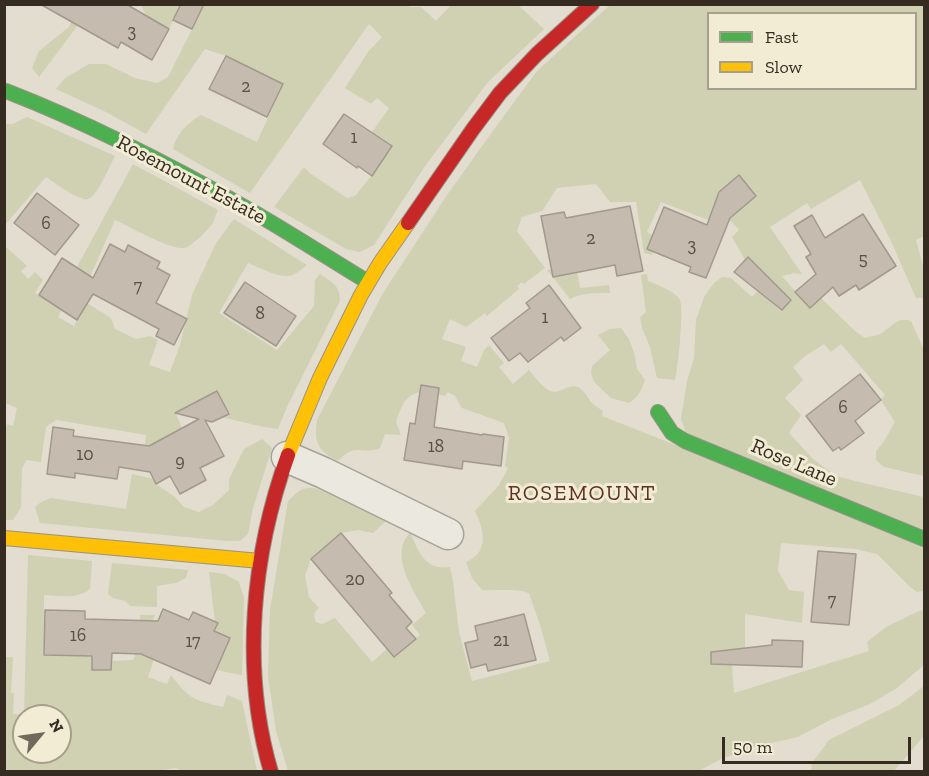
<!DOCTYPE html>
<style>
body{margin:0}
#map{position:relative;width:929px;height:776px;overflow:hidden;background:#e2ddce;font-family:"Zilla Slab",serif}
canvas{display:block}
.frame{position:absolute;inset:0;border:6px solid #352b20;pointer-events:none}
.legend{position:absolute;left:707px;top:12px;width:210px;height:78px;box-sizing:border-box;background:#f2ecd5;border:2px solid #a69f8d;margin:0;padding:8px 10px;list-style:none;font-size:18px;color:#352b20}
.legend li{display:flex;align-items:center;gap:12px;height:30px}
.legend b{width:30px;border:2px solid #a69f8d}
.north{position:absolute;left:12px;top:704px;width:60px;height:60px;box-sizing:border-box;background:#f2ecd5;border:2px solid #a69f8d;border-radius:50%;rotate:61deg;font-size:16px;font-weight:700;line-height:24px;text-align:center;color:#352b20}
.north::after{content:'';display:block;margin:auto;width:21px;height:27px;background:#72695d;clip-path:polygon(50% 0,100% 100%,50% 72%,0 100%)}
.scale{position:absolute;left:722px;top:737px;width:189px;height:27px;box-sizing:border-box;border:3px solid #352b20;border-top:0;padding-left:8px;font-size:18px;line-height:21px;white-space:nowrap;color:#352b20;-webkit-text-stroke:4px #f2ecd5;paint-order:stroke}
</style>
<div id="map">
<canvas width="929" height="776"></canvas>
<div class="frame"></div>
<ul class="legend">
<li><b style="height:8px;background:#4caf50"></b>Fast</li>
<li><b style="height:8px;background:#ffc107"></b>Slow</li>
</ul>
<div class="north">N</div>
<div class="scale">50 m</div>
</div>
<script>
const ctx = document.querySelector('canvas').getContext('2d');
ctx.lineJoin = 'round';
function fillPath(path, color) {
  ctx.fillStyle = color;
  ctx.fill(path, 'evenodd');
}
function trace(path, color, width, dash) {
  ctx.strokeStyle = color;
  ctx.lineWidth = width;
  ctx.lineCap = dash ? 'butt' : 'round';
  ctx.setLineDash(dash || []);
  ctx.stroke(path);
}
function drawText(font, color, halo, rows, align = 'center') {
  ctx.font = font + ' "Zilla Slab",serif';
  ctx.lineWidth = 6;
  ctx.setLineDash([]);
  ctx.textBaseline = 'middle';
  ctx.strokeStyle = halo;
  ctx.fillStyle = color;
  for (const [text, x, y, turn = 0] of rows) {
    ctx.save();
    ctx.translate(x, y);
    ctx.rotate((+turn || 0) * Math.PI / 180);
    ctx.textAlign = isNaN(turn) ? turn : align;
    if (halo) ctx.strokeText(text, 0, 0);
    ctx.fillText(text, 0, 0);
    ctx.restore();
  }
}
const green = new Path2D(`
 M79,5H93L39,77L32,68L39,51L69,27Z
 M141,5H181L169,29L146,16Z
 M204,5H408L410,7H421L436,21L451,5H518L544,29L488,82L423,169L374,245L360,252L346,249L274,207L304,167L311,174L347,198L355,196L372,175L392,147L372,132L389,108L377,98L371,104L345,88L368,52L382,37L369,24L250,193L173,149C178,131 186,125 201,115L257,142L283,84L226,56L205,49L146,134L104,111L56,89L65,78L89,64H106L135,78L157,83L168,77Z
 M610,5H924V236L916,240L924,270V298H916L890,239L860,180L811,209L807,203L770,227L802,274L794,273L782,276L810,308L821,298L855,331L865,338C870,336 876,336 880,334C892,328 896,316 911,321L924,350V476L884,467L876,460V451L883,443L895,422L881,400L885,395L841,344L831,352L824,344L805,356L793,367L803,380L785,398L801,415L789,433L813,459L836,476L859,482L924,497V534L687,436L681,419L687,381L694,358L696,320L704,297L714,283L722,277L731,278L752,297L769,278L748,257L745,260L732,237L739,230L731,221L728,223L710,216L708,220L661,202L647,232L656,237L652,255L644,253L636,202H610L596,184L557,188L542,211L522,217L517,231L545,268L524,284L522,282L517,286L519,289L487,316L485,313L466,327L450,319L442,339L466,347L461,361L477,367L484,350L489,345L504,363L499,367L513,384L529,370C535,377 542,387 550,391C560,395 568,383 578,387C586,391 588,400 594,405C597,407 600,409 603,411L602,416L924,543V591L917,592L909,586L877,554L855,549L781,543L778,571L789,590L804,592L802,623L745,614V648L731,650L734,693L869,651L867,642L886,627L919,611L924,610V665L897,688L870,704L832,719L798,737L762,745L723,758L699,771H288L276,731L268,676L270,610L288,501C294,496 299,489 307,488C322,485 370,513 386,521L373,533L358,530L341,533L311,559L305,576L309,597L319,608C314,612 313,616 316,622L322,624L335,618L372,662L387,649L395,657L420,635L412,625L426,613C416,595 396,566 403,544C404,540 408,536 410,532C418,551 425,571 450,567L453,581L459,632L472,681L550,661L540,625L529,593C514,588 498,591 482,590L472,578L466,562C490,552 484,530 475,511L499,485L508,468L505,466L509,438L504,423L462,408L455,396L448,392L445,396C415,389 406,390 396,422L401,435L385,434L380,448C360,456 356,441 338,461C317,450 314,442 317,420L383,293L447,195L495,128L537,71ZM708,14H916V88H708Z
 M27,117L115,156C110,165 97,197 88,199C79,201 55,183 46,177L5,225V124H13Z
 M133,164L218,210C216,214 215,219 213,223C209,229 192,246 185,248C172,251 128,226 115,220L90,277L82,273L58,317L74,326L87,303L111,318L115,329L136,339L150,336L158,340L149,365L170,372L180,345L192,295L216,243L234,219L307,265C301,270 293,277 285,276C276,276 257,267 248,263L219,313L277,350L314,306L315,280L320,274C332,282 340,285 340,301L287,407L278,429L264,427L221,417L192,404L176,414L182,428L144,450L146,435L56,420L46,427L41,462L26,460L22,469L21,507L13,520H5V432L7,424L13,426L17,408L5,403L4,245L27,266L21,271L28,279L35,272L43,280L35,293L54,304L77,267Z
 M576,263L580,288L609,285L610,293C596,293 583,292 570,299L547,270Z
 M647,274L648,281C658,285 675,291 680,300C684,309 678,368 675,380L657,378L650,347L642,328L640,317L646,312L641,275Z
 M621,328L629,339L635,356L637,369L645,380C642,390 638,397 629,403L611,398L594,382L591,373L592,366L610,350L598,335L610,329Z
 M262,439L272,448L253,508L248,534L240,541H227L40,523L35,507L41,502L51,498L126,509L132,474L154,479L156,484L175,497L184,507L199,512L213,505L229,490V479L244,449Z
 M28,555L92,561L90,589C79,599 58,596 44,595V655L92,656V670H111V661L133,660L136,653L139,654L140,615H155L143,647L156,653L148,677L167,684L171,675C190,700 194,700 223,707L227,695L242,701L257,771L184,772L176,768L149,772H5V657H13L11,693H14L13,714L24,715ZM24,716H60V752H24Z
 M112,563L188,570L186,578L176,583L157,586V607L130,606L125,601L113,598L108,594Z
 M209,572L225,574L239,582L244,598L242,675L216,670L214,631L218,623L215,622Z
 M924,686V736L894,771H811L812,763L829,740L899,705Z`);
const building = new Path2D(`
 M40,4H126L169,29L152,60L121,42L118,48Z
 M181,4H204L192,29L173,20Z
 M226,56L283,84L267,117L209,89Z
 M344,114L392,146L372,176L358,166L357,168L323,144Z
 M739,175L756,196L730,218L706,278L689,272L691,267L647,249L664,207L707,225L719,192Z
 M37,193L79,225L55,255L14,223Z
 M630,206L643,271L617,276L615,265L553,277L541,216L564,212L566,218Z
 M863,214L896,266L859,290L856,285L839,296L833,287L810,308L795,292L816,274L806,257L811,254L794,226L812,215L825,238Z
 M110,244L125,252L128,245L160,262L157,268L170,275L156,303L187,319L174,345L156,336L159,329L93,294L77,320L39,295L62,258L93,278Z
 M748,257L791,300L782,310L734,272Z
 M245,282L296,316L276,346L224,313Z
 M549,285L581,328L564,341L561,337L528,362L520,353L509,361L491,338L530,308L526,303Z
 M860,374L881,400L855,421L864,433L841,450L839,447L833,451L806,416Z
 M421,385L439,388L434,427L482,435L483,434L504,437L501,466L463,461L462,469L404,460L410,423L415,424Z
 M217,391L229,414L212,422L205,420L224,456L200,468L206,480L180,494L170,476L156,484L150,472L119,467L117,479L75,473V478L47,474L53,427L74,430L73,436L149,446L199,419L175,413Z
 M341,533L392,593L389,595L412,622L406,628L416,639L394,657L311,559Z
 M818,551L856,554L849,625L811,622Z
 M163,609L189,620L193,612L218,623L214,631L230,638L210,684L141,654L112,653L111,670H92V656L44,655L45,610L85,611V619L158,621Z
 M524,614L536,660L488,671L486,664L471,668L465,643L478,640L475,626Z
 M772,640L803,641L802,667L711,664V652L772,645Z`);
const street = new Path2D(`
 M287,457L324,473L448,534`);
const fast = new Path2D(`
 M6,91C91,124 176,168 255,213C293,235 330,259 368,282
 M658,412L672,433L685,441L924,539`);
const slow = new Path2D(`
 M288,455L320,378L361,295L380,263L408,223
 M4,538L260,561`);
const jam = new Path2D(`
 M408,223L473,129L500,93L537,54L592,4
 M271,772C241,670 252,554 288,455`);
const numberNames = [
 ["3",132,32],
 ["2",246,87],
 ["1",354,138],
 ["6",46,224],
 ["2",591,239],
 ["3",692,246],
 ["5",863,260],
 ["7",138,287],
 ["8",260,314],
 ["1",545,318],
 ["6",843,408],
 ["18",436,447],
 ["10",85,455],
 ["9",180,462],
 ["20",355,580],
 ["7",832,601],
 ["16",78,636],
 ["21",501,641],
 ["17",193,642]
];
const streetNames = [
 ["Rosemount Estate",191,180,28],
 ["Rose Lane",794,463,23]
];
const neighbourhoodNames = [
 ["ROSEMOUNT",582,494]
];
fillPath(green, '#cfd1b2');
fillPath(building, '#c5bcaf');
trace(building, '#a2998d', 1.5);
trace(street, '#a7a297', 33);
trace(fast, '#979286', 16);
trace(slow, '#979286', 16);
trace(jam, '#979286', 16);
trace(street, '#eae8df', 30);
trace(fast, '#4caf50', 14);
trace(slow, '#ffc107', 14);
trace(jam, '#c62828', 14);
drawText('18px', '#594f44', null, numberNames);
drawText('21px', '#352b20', '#f2ecd5', streetNames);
ctx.letterSpacing = '1.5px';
drawText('22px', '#5e3323', '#f2ecd5', neighbourhoodNames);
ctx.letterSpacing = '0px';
</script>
